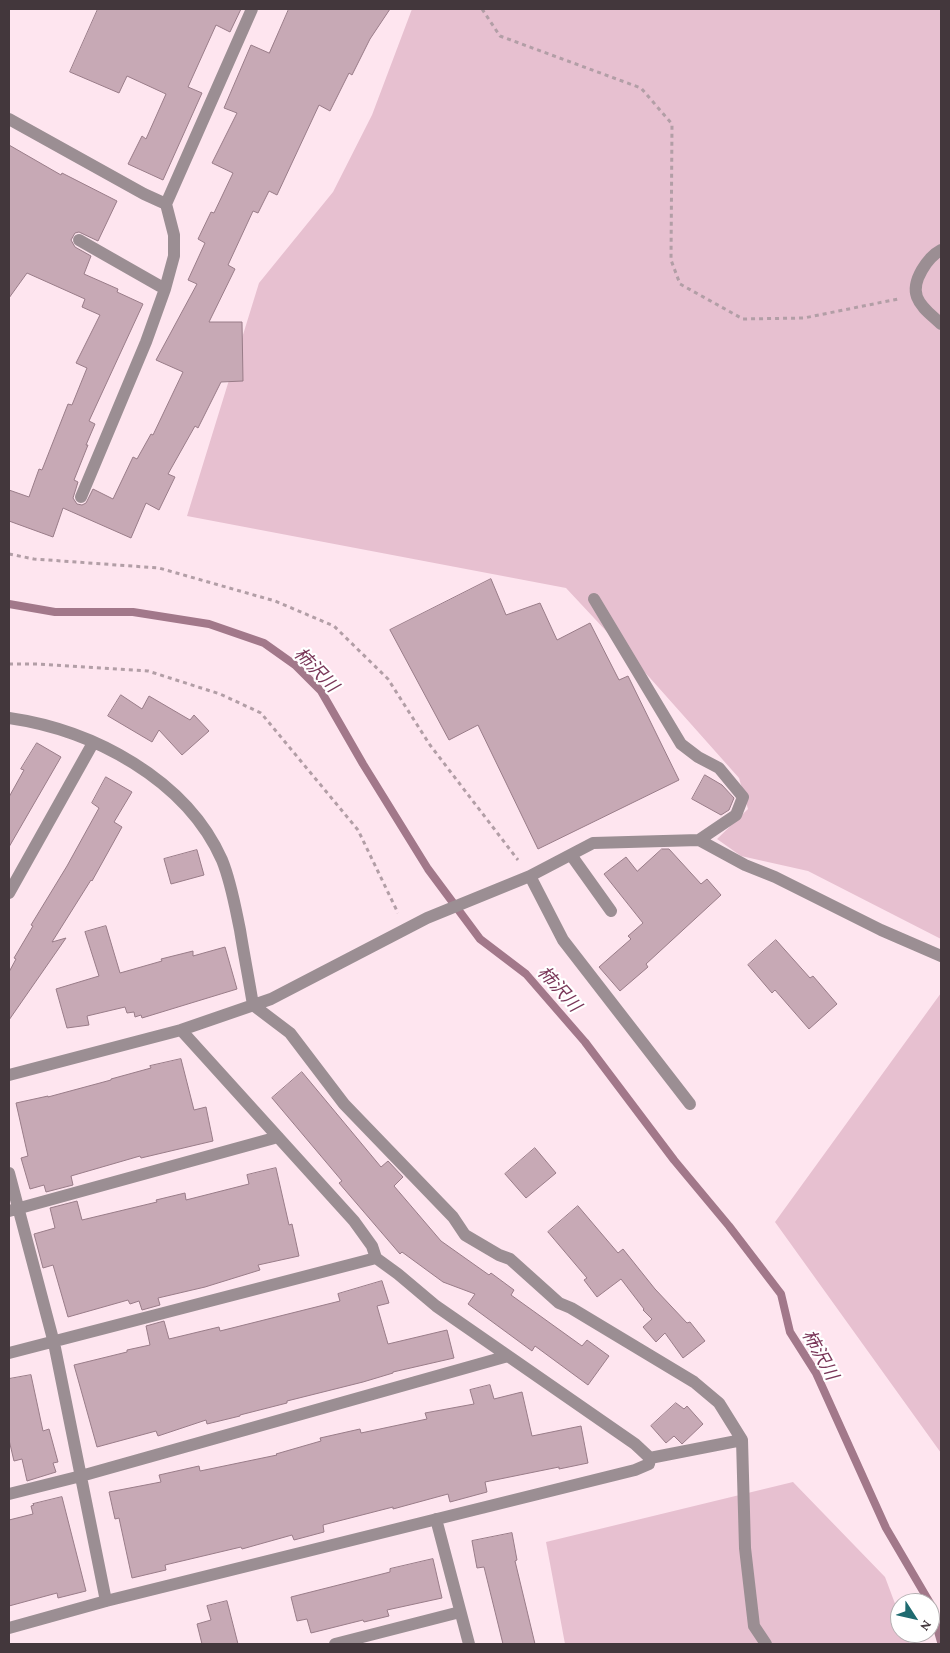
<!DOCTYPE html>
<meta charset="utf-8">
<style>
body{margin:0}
#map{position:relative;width:950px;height:1653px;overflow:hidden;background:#fee5ef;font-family:"Crimson Pro",serif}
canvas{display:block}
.frame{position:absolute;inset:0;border:10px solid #43373c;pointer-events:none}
.north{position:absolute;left:890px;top:1593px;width:50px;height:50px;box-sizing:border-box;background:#fff;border:1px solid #b4afb1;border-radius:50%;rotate:125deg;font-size:14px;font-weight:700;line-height:20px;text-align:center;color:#43373c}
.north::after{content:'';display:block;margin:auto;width:18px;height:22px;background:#1f6b70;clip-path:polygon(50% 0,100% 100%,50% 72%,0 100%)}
</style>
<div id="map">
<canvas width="950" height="1653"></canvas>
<div class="frame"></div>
<div class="north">N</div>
</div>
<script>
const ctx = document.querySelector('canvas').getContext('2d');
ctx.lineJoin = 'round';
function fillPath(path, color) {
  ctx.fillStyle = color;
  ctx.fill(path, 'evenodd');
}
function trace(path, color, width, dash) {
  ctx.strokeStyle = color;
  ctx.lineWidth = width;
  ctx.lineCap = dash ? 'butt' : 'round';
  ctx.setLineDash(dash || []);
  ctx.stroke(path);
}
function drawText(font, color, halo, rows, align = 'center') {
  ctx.font = font + ' "Crimson Pro","Noto Sans JP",serif';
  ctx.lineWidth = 4.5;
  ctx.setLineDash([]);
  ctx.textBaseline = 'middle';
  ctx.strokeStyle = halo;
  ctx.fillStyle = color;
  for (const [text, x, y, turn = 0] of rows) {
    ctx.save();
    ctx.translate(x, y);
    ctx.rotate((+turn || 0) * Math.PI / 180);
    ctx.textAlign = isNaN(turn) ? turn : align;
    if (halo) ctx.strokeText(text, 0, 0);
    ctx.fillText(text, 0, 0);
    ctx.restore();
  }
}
const green = new Path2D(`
 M412,9H941V939L808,871L741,856L717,839L748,809L739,778L650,678L566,588L187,516L259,283L333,192L372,115Z
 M941,993V1453L775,1222Z
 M793,1482L885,1577L900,1617V1633H906L910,1644H565L546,1542Z`);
const stream = new Path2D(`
 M9,604L55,612H133L209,624L264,643L295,665L321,691L363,764L428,869L480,939L526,974L585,1042L674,1160L729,1226L781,1294L790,1332L816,1373L886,1528L930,1603
 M930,1604L941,1642`);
const building = new Path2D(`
 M98,9H241L230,32L216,25L188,87L202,93L163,180L128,164L142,136L146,139L166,94L127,76L119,93L70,72Z
 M289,9H390L370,39L352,75L349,73L330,111L319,105L277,195L269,191L258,213L253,211L228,265L235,269L209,322H242L243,381L221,382L198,428L195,426L168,474L175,477L159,510L146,503L131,538L63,508L53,537L9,521V490L29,497L39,469L42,470L68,404L72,405L87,368L76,363L100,315L82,307L85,299L27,273L9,298V145L61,175L62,173L117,201L98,241L79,232L75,233L71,240L75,247L91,256L84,274L118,289L117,292L143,304L89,421L95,424L86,445H88L74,480L78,482L73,498L77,504L82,505L86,503L93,489L113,499L133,457L137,459L151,434L153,435L183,372L156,360L197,284L188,280L205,243L198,239L211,212L214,213L233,173L212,163L237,113L224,108L251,45L269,53Z
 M491,579L506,615L540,603L557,640L590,623L619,680L628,676L679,780L538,849L478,725L449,740L390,630Z
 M121,695L142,709L149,696L190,720L194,715L209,731L182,755L159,730L152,742L108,716Z
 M37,743L61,757L9,847V797L24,770L21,769Z
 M705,775L722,785L734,798L729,810L721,815L692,799Z
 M106,777L132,792L114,822L122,827L92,881L91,880L52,942L66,938L9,1020V972L16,959L14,958L33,926L31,925L67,866L99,808L92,803Z
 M662,849H669L701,884L707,879L721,895L646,964L648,967L620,991L599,967L631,939L628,936L643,923L604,874L626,857L637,871Z
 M197,850L204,875L171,884L164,859Z
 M106,926L120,973L162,961L161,959L193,951V956L225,947L237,989L142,1018L141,1015L135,1017L134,1012L127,1013L125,1007L87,1016L89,1025L67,1028L56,989L99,976L85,932Z
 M776,940L810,978L813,976L837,1004L809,1029L775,990L772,993L748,965Z
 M181,1059L194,1110L206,1107L213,1141L141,1158L140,1156L71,1176L73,1185L46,1192L44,1185L30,1189L21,1158L28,1156L16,1103L48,1096V1097L111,1080V1079L151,1068L150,1066Z
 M302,1072L381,1167L388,1161L403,1177L394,1186L441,1241L489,1275L491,1273L514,1290L511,1295L582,1346L587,1340L609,1356L588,1385L535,1346L532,1351L468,1304L475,1294L443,1282L402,1252L400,1254L339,1183L342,1181L272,1098Z
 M535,1148L556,1173L526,1198L505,1174Z
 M276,1168L289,1225L292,1224L299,1256L258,1265L260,1270L205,1287L158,1298L160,1305L142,1310L139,1301L130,1304L128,1300L68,1317L53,1265L43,1268L34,1234L55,1228L50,1208L77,1201L82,1220L157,1202L156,1200L185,1193L186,1200L249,1184L247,1175Z
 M578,1206L618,1253L623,1249L655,1289L687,1323L690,1322L705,1341L683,1358L665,1333L656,1342L643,1327L652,1319L643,1310L644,1309L621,1279L597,1297L584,1280L587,1278L548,1232Z
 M382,1281L389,1303L377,1306L388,1344L447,1330L454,1358L393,1372V1373L363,1382L287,1401V1403L240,1415V1416L207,1424L206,1420L158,1436L156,1431L97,1447L74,1365L127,1352V1350L150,1345L146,1326L164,1321L169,1339L219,1327L220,1331L340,1301L338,1294Z
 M31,1375L43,1431L49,1429L58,1462L53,1463L56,1472L27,1481L22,1459L14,1461L9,1440V1379Z
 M490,1385L494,1399L522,1392L532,1436L581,1426L588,1463L559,1469V1467L485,1482L487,1492L450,1502L448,1494L393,1509V1507L323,1525L324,1532L294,1540L292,1535L242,1549L241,1547L165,1565L166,1570L132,1578L119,1518L115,1519L109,1492L161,1482L159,1475L199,1466L200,1471L277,1455L276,1454L321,1441L320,1438L360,1429L361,1433L427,1419L425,1413L474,1404L470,1390Z
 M676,1403L684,1409L687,1406L703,1424L682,1444L674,1436L666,1443L651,1426Z
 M62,1497L86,1591L58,1598L57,1593L9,1606V1520L33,1514L31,1506L34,1505L33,1504Z
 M512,1533L517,1560L515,1561L535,1644H503L484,1567L477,1568L472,1541Z
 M433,1559L442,1598L387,1610L389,1616L364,1622L363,1620L311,1633L307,1619L297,1621L291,1597L390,1572V1569Z
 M227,1601L238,1644H202L197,1624L211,1620L207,1606Z`);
const path = new Path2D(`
 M482,9L500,36L641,88L672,124L671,260L680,284L743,319L804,318L898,299
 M9,554L34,559L159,568L275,601L334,626L388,679L430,745L518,860
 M9,664H38L148,671L220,694L261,713L358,830L398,913`);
const minor = new Path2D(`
 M9,119L144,194L166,204
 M79,240L165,289
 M941,250C928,257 911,281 917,297C921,308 933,316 941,324
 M81,497L146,342L165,289L174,256V235L166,204L252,9
 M9,718C93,730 186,779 222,860C231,882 235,906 240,930C244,955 249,980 253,1005L290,1033L344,1104L453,1217L465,1235L499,1255L510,1259L559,1303L571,1308L694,1382L719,1403L742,1440L650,1458
 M699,840L745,865L775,877L881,930L941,956
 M571,855L611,911
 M530,876L563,940L690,1104
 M9,893L93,743
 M9,1075L181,1030L271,999L427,918L530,876L593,843L699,840L736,815L743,797L719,768L698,757L681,744L594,599
 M9,1173L54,1343L106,1601
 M9,1211L278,1137
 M9,1353L376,1258
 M742,1440L745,1548L754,1626L766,1644
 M9,1494L81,1476L508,1356
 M436,1519L469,1644
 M9,1628L106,1601L635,1470L649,1464L650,1458L635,1444L436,1306L398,1274L376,1258L372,1246L354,1221L181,1030
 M335,1644L460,1612`);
const waterNames = [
 ["柿沢川",316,670,46],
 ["柿沢川",559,989,48],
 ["柿沢川",820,1355,61]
];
fillPath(green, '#e7c0d0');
trace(stream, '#a2788a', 8);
fillPath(building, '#c7a9b5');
trace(building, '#997c88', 1);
trace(path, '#b29ea6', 3, [4, 4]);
trace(minor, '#9b8e93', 12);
drawText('italic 18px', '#7a3759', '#fff', waterNames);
</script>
